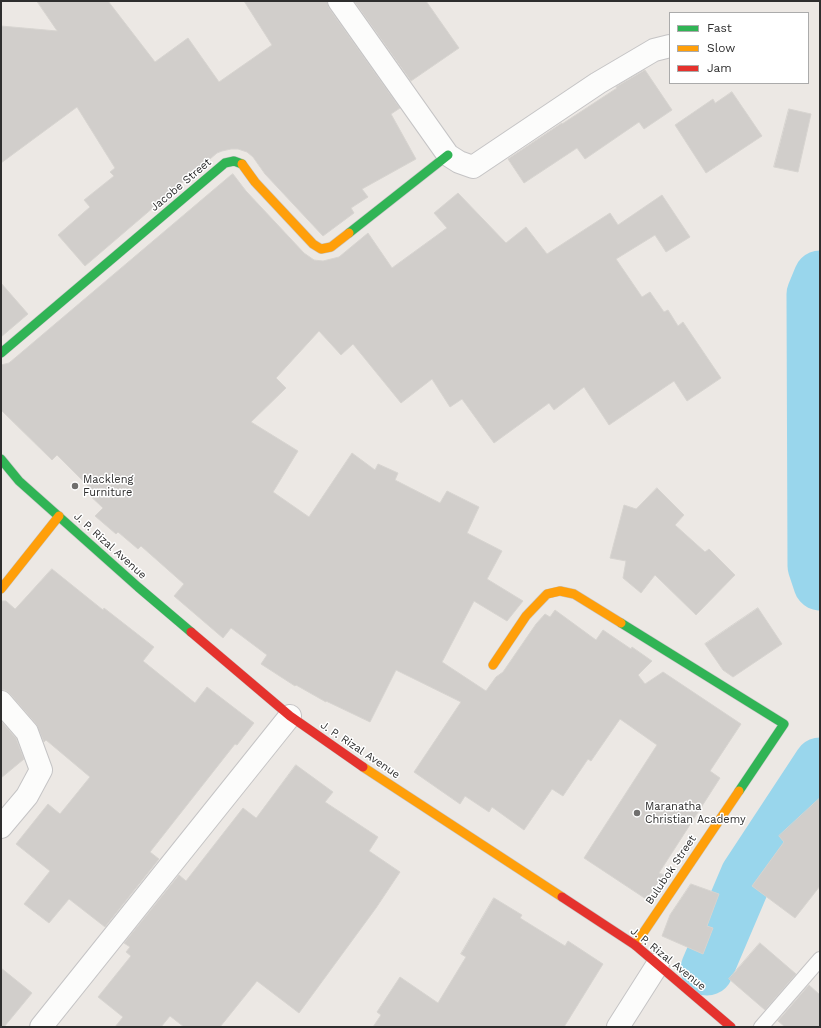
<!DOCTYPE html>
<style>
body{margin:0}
#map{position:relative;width:821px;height:1028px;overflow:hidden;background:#ece8e4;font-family:"Work Sans",sans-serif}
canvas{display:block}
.frame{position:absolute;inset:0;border:2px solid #2e2e2e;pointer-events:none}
.legend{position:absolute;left:669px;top:12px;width:140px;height:72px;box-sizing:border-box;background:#fff;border:1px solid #ababab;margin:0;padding:5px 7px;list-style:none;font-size:12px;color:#2e2e2e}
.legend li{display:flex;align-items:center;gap:8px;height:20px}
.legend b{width:20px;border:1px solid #ababab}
</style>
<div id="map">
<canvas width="821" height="1028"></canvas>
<div class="frame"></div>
<ul class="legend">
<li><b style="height:5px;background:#30b455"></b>Fast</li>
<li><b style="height:5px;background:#ff9f0a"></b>Slow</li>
<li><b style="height:5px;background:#e5322d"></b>Jam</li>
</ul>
</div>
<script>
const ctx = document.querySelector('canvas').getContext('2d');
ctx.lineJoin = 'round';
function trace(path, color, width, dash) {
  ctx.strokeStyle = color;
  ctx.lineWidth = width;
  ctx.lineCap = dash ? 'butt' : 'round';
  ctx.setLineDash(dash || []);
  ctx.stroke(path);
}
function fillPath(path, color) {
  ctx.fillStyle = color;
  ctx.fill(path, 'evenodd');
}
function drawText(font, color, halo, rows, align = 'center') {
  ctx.font = font + ' "Work Sans",sans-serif';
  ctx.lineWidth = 3;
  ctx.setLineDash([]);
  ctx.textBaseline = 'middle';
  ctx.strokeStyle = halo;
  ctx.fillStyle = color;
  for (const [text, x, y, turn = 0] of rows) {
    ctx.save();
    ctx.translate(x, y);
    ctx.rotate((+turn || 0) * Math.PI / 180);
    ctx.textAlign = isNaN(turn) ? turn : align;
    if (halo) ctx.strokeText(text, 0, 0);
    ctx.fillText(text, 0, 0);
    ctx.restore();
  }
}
const river = new Path2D(`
 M820,277L813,294L814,566L820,584
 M707,969L747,875L820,764`);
const building = new Path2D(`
 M37,1H108L155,62L188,38L219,82L272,45L244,1H327L329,8L400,108L391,114L416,159L362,189L368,197L351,208L354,213L323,236L265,174L253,157L247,152L238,149H231L222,151L217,153L85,266L58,235L90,207L84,200L114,176L110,172L115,168L77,107L1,163V26L57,31Z
 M354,1H426L459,48L411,81Z
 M645,70L672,110L644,129L639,122L585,159L577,148L524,183L508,159L562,123V124L617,88L616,87Z
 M732,92L762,136L706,173L675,125L713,99L715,103Z
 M789,109L811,114L798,172L774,167Z
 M233,174L246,191L304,253L314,260L323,261L339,257L368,233L392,268L447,228L434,213L458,193L506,243L526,227L547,254L610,213L618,225L662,195L690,237L666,252L655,235L616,259L642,297L650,292L664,312L668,310L678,326L683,322L721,378L687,401L674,381L609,425L584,387L554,410L549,403L494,443L462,399L450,407L432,379L401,403L353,344L341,355L319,331L276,378L286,388L251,422L298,451L273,492L309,517L352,453L375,470L378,464L398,473L395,480L440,503L447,491L479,507L467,533L502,551L487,579L523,601L507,621L474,601L442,662L486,691L496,677L503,672L536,624L545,614L550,617L555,610L596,640L603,630L631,649L632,647L652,661L638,675L645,684L663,672L741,724L710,771L720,778L659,873L667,876L649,901L584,858L657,745L620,719L591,761L588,759L563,796L552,789L524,830L492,807L489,812L465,796L460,804L414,772L461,702L396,670L370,722L326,701V702L296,685L295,686L261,664L267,655L231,628L223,638L174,596L184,584L141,546L138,549L118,532L116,534L95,516L103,508L85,491L89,487L57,455L52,460L1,410V365L9,363L231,175Z
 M1,283L28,314L1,337Z
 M657,488L684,515L675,525L705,552L709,549L735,575L696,615L655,575L641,593L623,578L626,561L610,558L624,505L636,509Z
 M52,569L103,610L104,608L154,647L143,661L195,703L207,687L254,723L237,745L235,744L150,852L159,859L105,927L69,899L49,923L24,904L50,871L16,844L48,804L60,814L90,777L46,740L44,742L36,724L10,694L5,690H1V601H6L15,609Z
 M758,608L782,644L733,677L723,670L705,644Z
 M1,721L16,738L24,759L1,778Z
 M296,765L333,792L325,802L378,837L369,851L400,872L376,908L299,1013L257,981L220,1027H184L170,1016L161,1027H115L123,1017L98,997L131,956L126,952L130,947L124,943L179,875L186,881L243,808L256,818Z
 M820,798V886L795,918L752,886L784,842L779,836Z
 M691,884L719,894L707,926L713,928L703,954L662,936L670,915Z
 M494,898L522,915L520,918L565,946L568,941L603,964L564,1027H373L381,1015L377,1012L400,977L438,1003L466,957L461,954Z
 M760,943L796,974L765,1010L729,979Z
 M1,968L32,993L4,1027H1Z
 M809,985L820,995V1027H785L778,1021Z`);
const lane = new Path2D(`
 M761,1027L820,959`);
const street = new Path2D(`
 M339,1L448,155L459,162L473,167L598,83L654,50L670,46
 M1,702L27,732L41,770L27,796L1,827
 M41,1027L290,716
 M618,1027L658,964`);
const fast = new Path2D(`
 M349,233L448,155
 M1,353L225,163L234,161L242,164
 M1,459L19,481L138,587L191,632
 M621,623L784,724L739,791`);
const slow = new Path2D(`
 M242,164L255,182L313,244L321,249L331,247L349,233
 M1,589L59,516
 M493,665L526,616L547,594L560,591L574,594L621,623
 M363,767L562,897
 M635,945L739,791`);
const jam = new Path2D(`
 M191,632L290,716L363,767
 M562,897L635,945L731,1027`);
const markers = [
 [75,486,4,"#706f6e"],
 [637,813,4,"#706f6e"]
];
const streetNames = [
 ["Jacobe Street",181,185,-40],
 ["J. P. Rizal Avenue",110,546,42],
 ["J. P. Rizal Avenue",360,750,34],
 ["Bulubok Street",671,870,-56],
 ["J. P. Rizal Avenue",668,959,39]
];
const poiNames = [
 ["Mackleng",83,480],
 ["Furniture",83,493],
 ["Maranatha",645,807],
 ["Christian Academy",645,820]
];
trace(river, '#99d6ec', 53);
fillPath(building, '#d1cecb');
trace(building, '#d7d4d0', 1);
trace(lane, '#c5c4c5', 16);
trace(street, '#c5c4c5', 24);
trace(fast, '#c5c4c5', 10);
trace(slow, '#c5c4c5', 10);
trace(jam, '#c5c4c5', 10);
trace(lane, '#fcfcfb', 14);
trace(street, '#fcfcfb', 22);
trace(fast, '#30b455', 9);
trace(slow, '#ff9f0a', 9);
trace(jam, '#e5322d', 9);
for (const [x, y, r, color] of markers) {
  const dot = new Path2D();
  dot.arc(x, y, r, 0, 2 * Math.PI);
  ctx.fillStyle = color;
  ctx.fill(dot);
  trace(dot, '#fff', 1.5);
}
drawText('11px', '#2e2e2e', '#fff', streetNames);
drawText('11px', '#2e2e2e', '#fff', poiNames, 'left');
</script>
